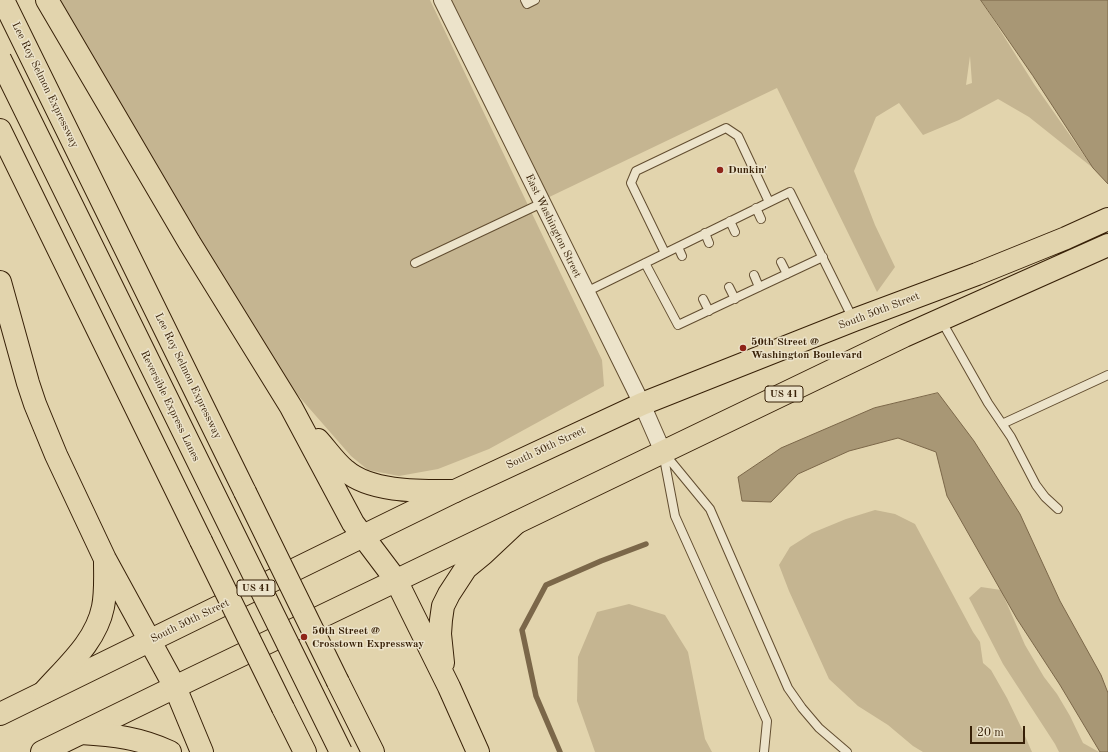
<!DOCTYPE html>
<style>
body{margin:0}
#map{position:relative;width:1108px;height:752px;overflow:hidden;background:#e2d4ad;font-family:"Old Standard TT",serif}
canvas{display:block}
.scale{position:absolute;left:970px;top:726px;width:55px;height:18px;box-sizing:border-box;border:2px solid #372007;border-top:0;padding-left:5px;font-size:12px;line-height:14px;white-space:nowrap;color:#372007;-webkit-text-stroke:3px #ece3ca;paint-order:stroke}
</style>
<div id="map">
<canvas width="1108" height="752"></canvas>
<div class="scale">20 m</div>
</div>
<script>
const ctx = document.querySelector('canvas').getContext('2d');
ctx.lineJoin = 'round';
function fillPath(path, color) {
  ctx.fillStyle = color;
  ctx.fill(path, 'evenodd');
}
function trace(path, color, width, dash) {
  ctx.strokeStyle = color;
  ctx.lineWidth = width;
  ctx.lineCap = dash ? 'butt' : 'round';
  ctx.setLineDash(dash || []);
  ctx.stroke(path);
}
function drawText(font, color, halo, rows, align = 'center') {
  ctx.font = font + ' "Old Standard TT",serif';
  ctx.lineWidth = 3;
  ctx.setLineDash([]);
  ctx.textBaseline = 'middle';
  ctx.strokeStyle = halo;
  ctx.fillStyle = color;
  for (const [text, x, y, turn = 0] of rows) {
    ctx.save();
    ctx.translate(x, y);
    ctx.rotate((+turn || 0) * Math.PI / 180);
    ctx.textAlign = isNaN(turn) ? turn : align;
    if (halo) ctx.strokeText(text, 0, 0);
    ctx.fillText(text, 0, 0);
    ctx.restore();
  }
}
const green = new Path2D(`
 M55,0H430L602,360L604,386L489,449L438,469L399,476L368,470L351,456L281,376Z
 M445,0H981L1034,84L1093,168L1029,117L998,99L959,120L923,135L899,103L876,117L854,171L875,225L895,267L877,292L777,88L543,200ZM970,56L972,83L966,85Z
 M875,510L895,514L915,524L973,632L980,642L983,663L991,670L1007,698L1021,727L1032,752H923L913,746L888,725L858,706L829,679L789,591L779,565L790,547L812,533L846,519Z
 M981,587L1001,590L1025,645L1044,677L1057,694L1070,716L1083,743L1099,752H1059L1055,744L1003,664L969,598Z
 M629,604L665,615L688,652L705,739L712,752H595L577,701L578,657L597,612Z`);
const water = new Path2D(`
 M981,0H1108V184L1093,168L1033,76Z
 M938,393L974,441L1020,514L1060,601L1101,675L1108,693V752H1100L1060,685L1017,619L947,496L936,452L898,438L849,451L798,474L771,502L742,501L738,477L781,448L874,408Z`);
const stream = new Path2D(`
 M560,752L536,696L522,630L546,585L601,561L646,544`);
const service = new Path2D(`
 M525,0L527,4L535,0
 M756,208L761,219
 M730,221L735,232
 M705,233L709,243
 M678,247L682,256
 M665,253L631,183L636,171L726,128L738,136L769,202
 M781,262L787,274
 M415,263L542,203
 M645,263L678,325L823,257
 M754,275L759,287
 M729,287L735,299
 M586,292L790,192L853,319
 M703,299L709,311
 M941,320L988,403L1011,437L1036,485L1045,497L1058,509
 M1002,424L1108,375
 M663,453L675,516L767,721L764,752
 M664,453L710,509L788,688L802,708L819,728L847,752`);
const minor = new Path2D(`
 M442,0L642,404L663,452`);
const primary = new Path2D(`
 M0,714L455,491L642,404L854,320L977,274L1066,238L1108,219
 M42,752L175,687L904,336L1108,245`);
const motorway = new Path2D(`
 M3,0L245,492
 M47,0L189,242L291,407L353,523L396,580L449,687L478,752
 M0,130L201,541
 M0,282L28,383L35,404L56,455L105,559L175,687L202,752
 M318,440C327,450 335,462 345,470C371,493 423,491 455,491
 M443,663L440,634L441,620L443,606L449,594L466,568L483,554L516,523
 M338,682L373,752
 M44,692C66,667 96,642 103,607C106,592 105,576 105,561
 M283,708L305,752
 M81,733C114,735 140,738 170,752`);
const motorwayBridge = new Path2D(`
 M0,59L341,752
 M245,492L338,682
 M201,541L283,708`);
const markers = [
 [720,170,4,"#8f2418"],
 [743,348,4,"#8f2418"],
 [304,637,4,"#8f2418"]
];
const shields = [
 [784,394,38],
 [256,588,38]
];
const shieldNames = [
 ["US 41",784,394],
 ["US 41",256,588]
];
const streetNames = [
 ["Lee Roy Selmon Expressway",45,85,64],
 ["East Washington Street",553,226,64],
 ["South 50th Street",879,311,-21],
 ["Lee Roy Selmon Expressway",188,376,64],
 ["Reversible Express Lanes",170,406,64],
 ["South 50th Street",546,448,-25],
 ["South 50th Street",190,621,-26]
];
const poiNames = [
 ["Dunkin'",728,170],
 ["50th Street @",751,342],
 ["Washington Boulevard",751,355],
 ["50th Street @",312,631],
 ["Crosstown Expressway",312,644]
];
fillPath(green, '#c5b591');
fillPath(water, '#a89775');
trace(water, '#7b6749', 1);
trace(stream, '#7b6749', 5.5);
trace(service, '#624d30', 10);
trace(minor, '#624d30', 18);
trace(primary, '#372007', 24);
trace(motorway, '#372007', 24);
trace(service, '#ece3ca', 8);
trace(minor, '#ece3ca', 16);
trace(primary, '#e2d4ad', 22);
trace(motorway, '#e2d4ad', 22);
trace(motorwayBridge, '#372007', 24, []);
trace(motorwayBridge, '#e2d4ad', 22);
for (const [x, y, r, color] of markers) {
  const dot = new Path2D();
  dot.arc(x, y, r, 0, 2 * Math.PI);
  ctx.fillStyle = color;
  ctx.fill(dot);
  trace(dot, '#ece3ca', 1.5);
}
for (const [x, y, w] of shields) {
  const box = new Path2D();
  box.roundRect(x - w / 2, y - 8, w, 16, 3);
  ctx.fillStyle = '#ece3ca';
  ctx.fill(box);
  trace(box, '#372007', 1);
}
drawText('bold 10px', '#372007', null, shieldNames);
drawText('11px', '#372007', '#ece3ca', streetNames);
drawText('bold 11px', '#372007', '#ece3ca', poiNames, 'left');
</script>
